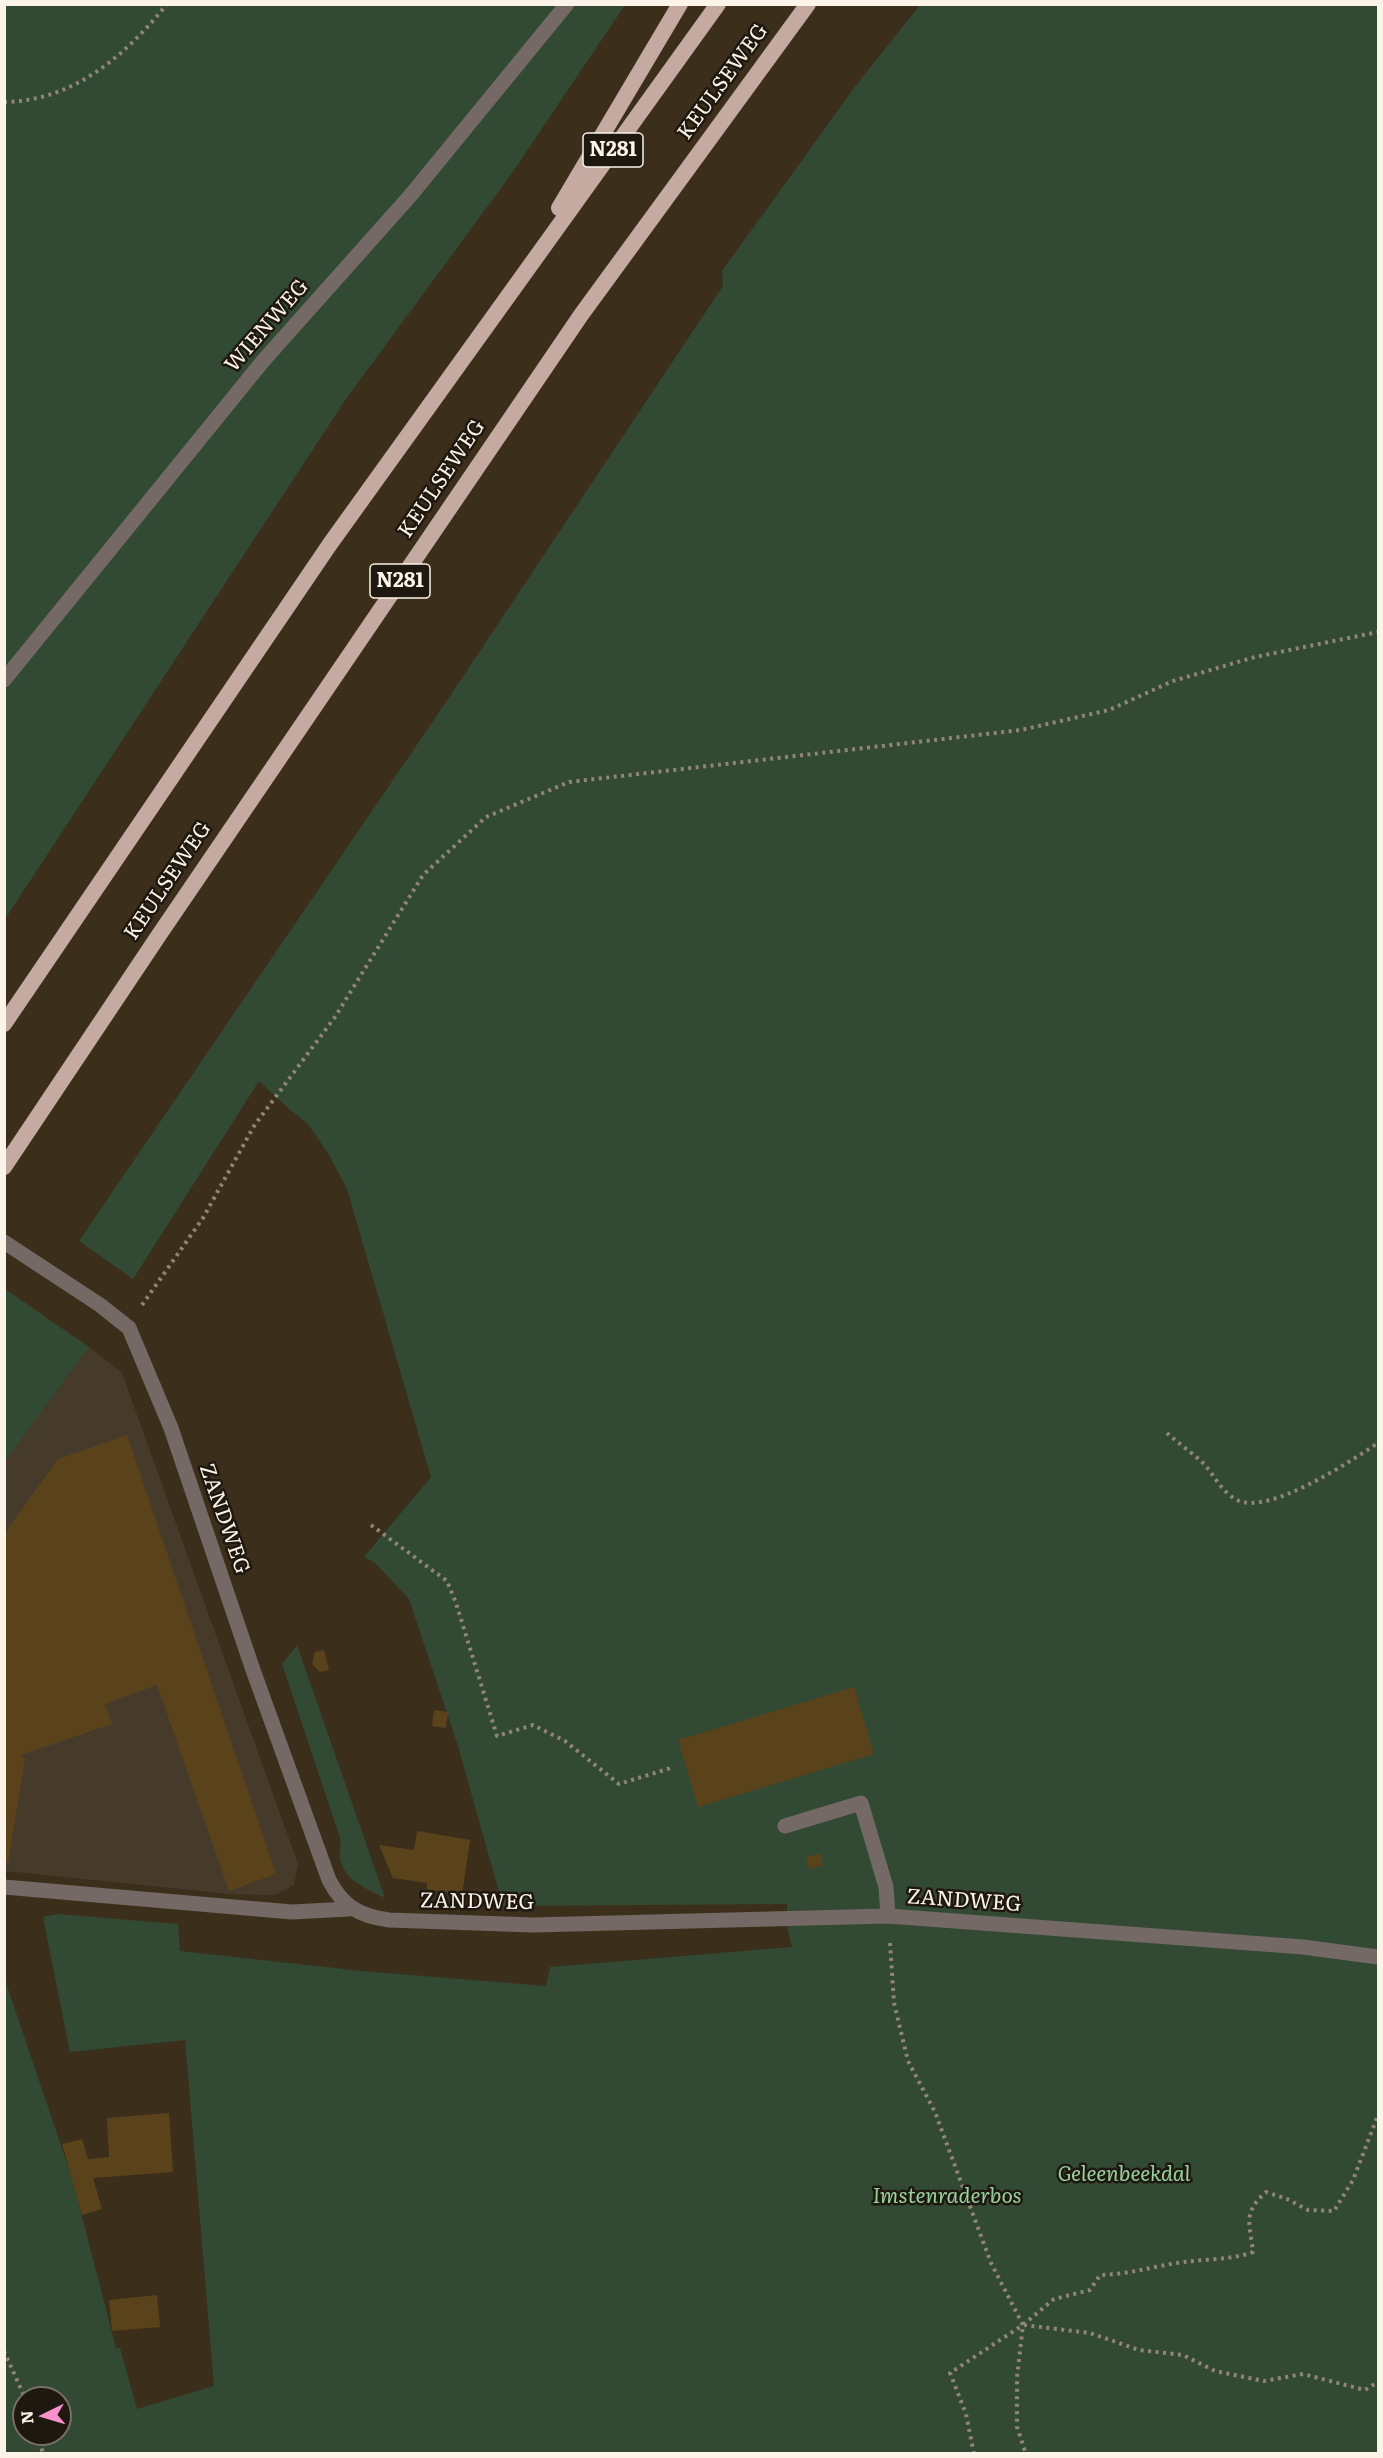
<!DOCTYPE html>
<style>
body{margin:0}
#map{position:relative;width:1383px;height:2458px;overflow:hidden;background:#3b2f1c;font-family:Literata,serif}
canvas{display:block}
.frame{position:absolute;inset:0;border:6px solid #fcf4e8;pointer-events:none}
.north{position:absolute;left:12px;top:2386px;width:60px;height:60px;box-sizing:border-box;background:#1e1810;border:2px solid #777066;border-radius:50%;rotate:265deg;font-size:16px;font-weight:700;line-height:24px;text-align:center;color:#fcf4e8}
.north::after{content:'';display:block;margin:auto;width:21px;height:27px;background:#f890cb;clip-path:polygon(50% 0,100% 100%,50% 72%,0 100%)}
</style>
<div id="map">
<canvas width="1383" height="2458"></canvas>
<div class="frame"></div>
<div class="north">N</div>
</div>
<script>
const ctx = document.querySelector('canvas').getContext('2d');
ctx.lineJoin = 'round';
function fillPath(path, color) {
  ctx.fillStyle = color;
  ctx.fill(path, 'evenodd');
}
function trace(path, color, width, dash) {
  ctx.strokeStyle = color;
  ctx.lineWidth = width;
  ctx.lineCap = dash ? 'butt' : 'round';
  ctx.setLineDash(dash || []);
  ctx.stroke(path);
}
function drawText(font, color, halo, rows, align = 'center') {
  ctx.font = font + ' Literata,serif';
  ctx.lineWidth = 5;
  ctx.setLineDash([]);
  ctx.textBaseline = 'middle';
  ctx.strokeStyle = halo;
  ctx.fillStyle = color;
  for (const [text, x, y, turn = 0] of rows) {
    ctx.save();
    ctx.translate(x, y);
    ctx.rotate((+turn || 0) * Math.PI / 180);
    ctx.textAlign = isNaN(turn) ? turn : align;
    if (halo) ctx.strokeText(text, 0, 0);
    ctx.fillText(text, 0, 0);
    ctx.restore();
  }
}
const commercial = new Path2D(`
 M89,1347L122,1373L298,1864L294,1885L275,1895L231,1894L5,1871L4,1461Z`);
const green = new Path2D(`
 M5,5H625L512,173L346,399L5,919Z
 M920,5H1378V2453H5L4,1977L72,2178L116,2348H120L137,2409L214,2386L185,2040L70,2052L43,1917L57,1914L178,1924L180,1951L362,1971L546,1986L550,1967L792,1947L788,1932L787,1904L503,1906L458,1746L409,1599L375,1563L364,1557L431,1477L347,1189L328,1153L307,1123L288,1108L259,1081L133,1279L79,1241L442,708L723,286L722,271L857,84ZM24,2398H60V2434H24Z
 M5,1289L89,1347L5,1461Z
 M297,1645L385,1898C358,1885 334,1875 341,1841L282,1664Z`);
const building = new Path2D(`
 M127,1435L276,1874L229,1891L157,1685L105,1704L112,1724L21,1755L25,1759L8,1863L4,1861V1534L58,1459Z
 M324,1650L329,1670L320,1672L312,1664L315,1652Z
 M854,1687L874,1754L698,1807L678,1740Z
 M434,1710L448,1712L446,1728L432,1726Z
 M417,1831L470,1840L462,1895L427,1889V1883L393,1878L379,1845L414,1850Z
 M820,1853L823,1865L809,1869L806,1857Z
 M169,2113L173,2172L93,2178L102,2209L82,2215L62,2144L82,2139L88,2159L109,2157L107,2118Z
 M157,2295L160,2327L112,2331L109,2300Z`);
const path = new Path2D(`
 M4,102C74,101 126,55 167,4
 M142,1305L203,1218L254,1126L335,1017L423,875L486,817L569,782L1021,730L1109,710L1173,681L1255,657L1378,632
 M1167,1433C1178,1443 1191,1452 1202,1462C1214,1474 1221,1492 1237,1500C1268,1516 1351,1461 1378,1443
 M371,1525L447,1581L456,1603L497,1736L533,1725L565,1741L619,1784L674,1767
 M890,1943L894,2003L908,2061L935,2112L991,2263L1023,2325L1017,2377V2427L1026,2454
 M1024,2325L1090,2333L1139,2350L1183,2355L1215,2371L1264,2381L1303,2374L1365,2390L1378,2382
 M4,2351L25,2398
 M38,2434L43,2454
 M974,2454L966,2414L950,2373L1023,2325L1054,2299L1090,2290L1100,2275C1133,2274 1153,2266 1184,2262C1206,2259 1231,2260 1253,2252C1250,2224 1242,2213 1266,2192L1287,2199L1308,2210L1334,2211L1353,2180L1378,2115`);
const service = new Path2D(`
 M785,1826L861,1803L886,1887L888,1916
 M4,1887L292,1912L349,1909`);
const minor = new Path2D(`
 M4,680L263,361L410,196L567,4
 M4,1242L100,1305L129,1328L171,1428L253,1670L329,1880C343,1907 360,1916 389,1920L533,1925L888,1916L1303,1947L1378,1957`);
const trunk = new Path2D(`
 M559,208L680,4
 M4,1024L330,544L718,4
 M4,1167L159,935L581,315L808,4`);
const shields = [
 [613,150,60],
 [400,581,60]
];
const shieldNames = [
 ["N281",613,150],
 ["N281",400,581]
];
const streetNames = [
 ["KEULSEWEG",723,82,-54],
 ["WIENWEG",267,326,-49],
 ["KEULSEWEG",442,479,-56],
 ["KEULSEWEG",168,881,-56],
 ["ZANDWEG",224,1519,71],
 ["ZANDWEG",964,1901,4],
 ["ZANDWEG",477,1902,1]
];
const parkNames = [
 ["Geleenbeekdal",1124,2175],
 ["Imstenraderbos",947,2197]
];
fillPath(commercial, '#463b2b');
fillPath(green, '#324934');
fillPath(building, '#5a421b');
trace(path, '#908676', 4, [3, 4.5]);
trace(service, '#746964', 15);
trace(minor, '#746964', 15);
trace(trunk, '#c4aaa0', 16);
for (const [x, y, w] of shields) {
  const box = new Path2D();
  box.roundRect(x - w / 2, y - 17, w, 34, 4.5);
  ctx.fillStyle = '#1e1810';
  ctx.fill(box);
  trace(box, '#fcf4e8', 1.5);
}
drawText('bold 20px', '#fcf4e8', null, shieldNames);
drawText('21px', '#fcf4e8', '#1e1810', streetNames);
drawText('italic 21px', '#98d29e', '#1e1810', parkNames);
</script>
